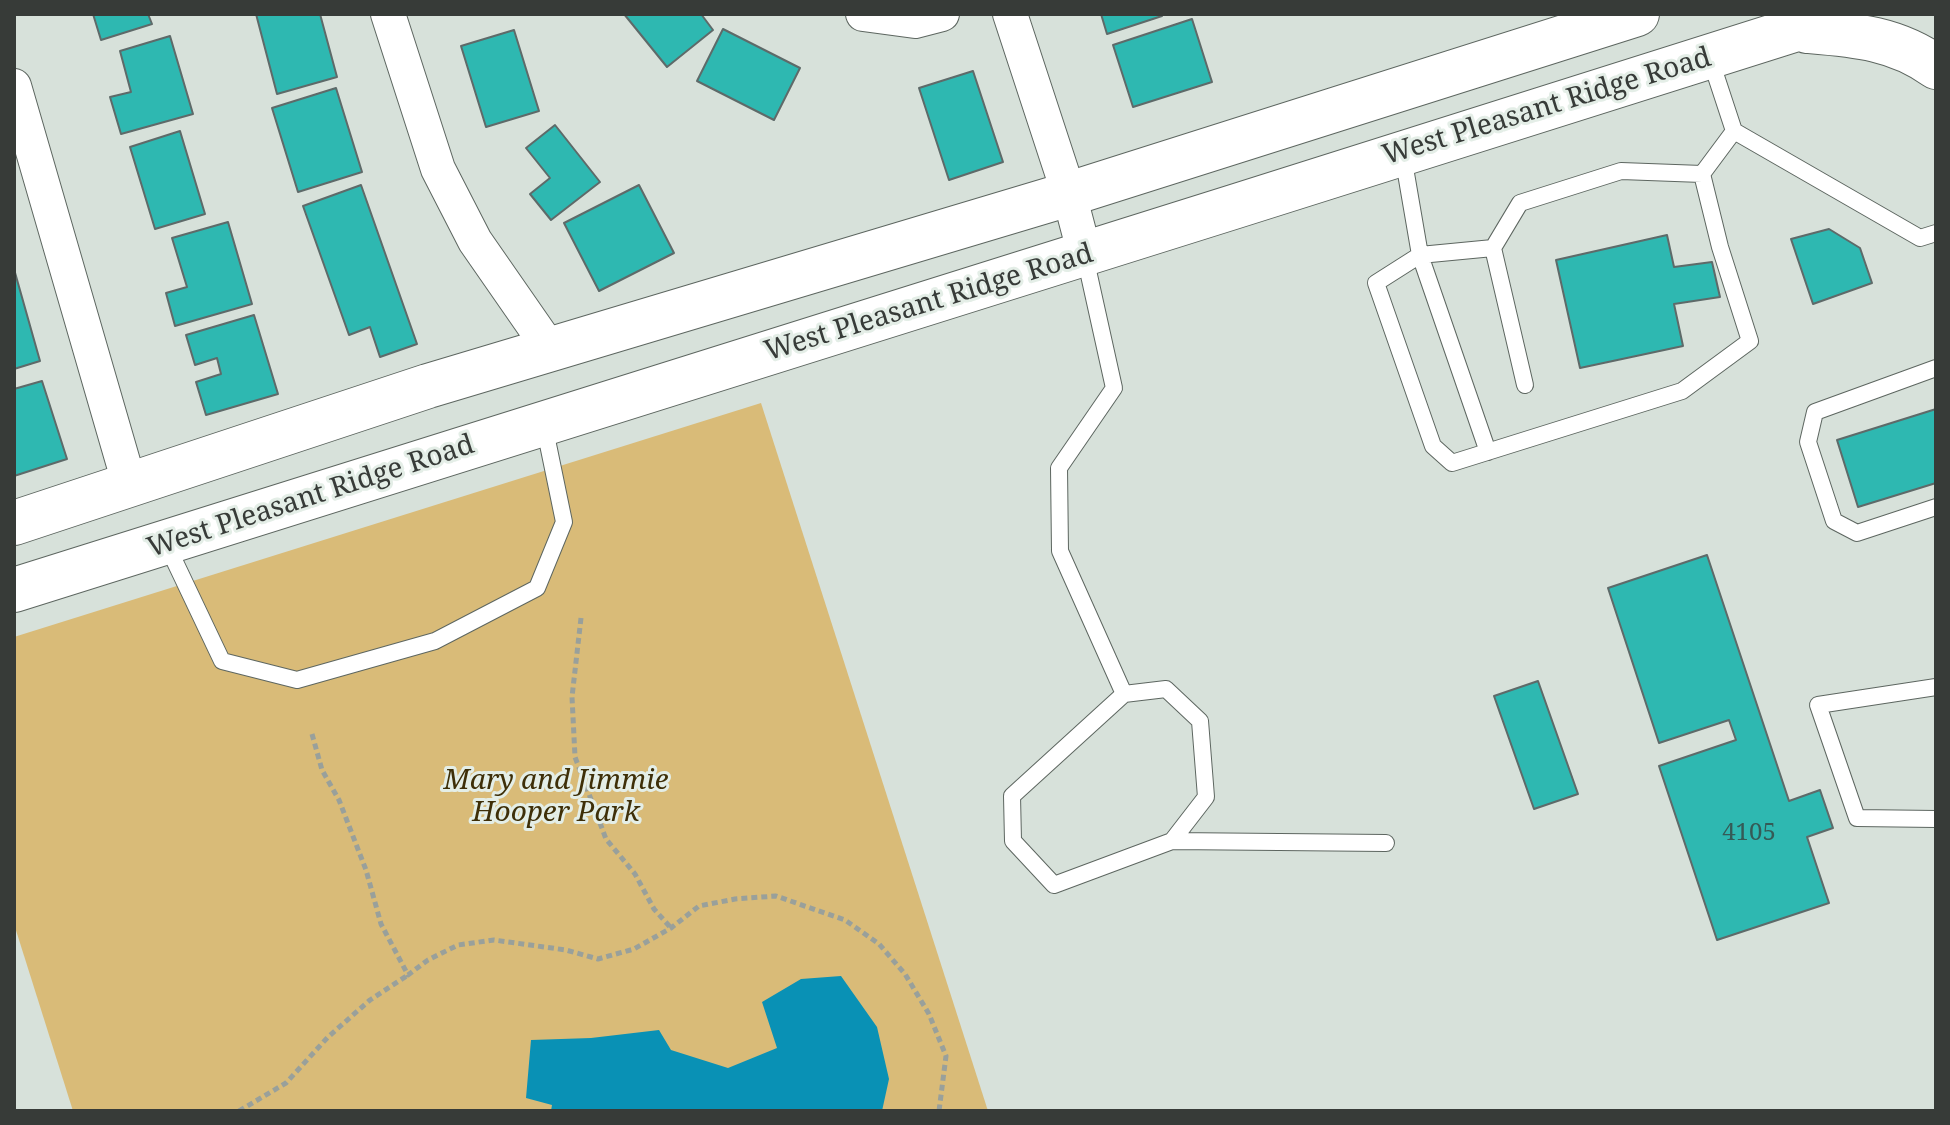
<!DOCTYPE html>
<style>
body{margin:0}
#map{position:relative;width:1950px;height:1125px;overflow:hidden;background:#d7e1da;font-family:"Noto Serif",serif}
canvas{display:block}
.frame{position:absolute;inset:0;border:16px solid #373b38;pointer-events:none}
</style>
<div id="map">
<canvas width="1950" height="1125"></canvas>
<div class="frame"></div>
</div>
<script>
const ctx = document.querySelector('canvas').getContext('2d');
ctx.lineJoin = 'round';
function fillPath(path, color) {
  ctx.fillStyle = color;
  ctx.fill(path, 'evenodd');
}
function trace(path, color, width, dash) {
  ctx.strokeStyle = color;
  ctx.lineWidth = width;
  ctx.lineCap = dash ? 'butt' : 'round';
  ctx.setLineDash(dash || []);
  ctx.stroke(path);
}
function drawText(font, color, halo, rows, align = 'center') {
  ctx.font = font + ' "Noto Serif",serif';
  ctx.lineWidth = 6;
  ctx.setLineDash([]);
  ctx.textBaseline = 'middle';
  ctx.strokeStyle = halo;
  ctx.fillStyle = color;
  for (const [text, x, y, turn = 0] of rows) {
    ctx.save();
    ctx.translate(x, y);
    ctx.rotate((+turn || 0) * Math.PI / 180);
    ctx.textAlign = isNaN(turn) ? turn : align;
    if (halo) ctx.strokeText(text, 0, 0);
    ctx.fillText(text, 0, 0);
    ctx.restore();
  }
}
const green = new Path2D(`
 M761,403L988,1111H73L14,924V637Z`);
const water = new Path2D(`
 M841,976L877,1027L889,1079L882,1111H551L552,1105L526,1098L531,1040L591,1038L659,1030L671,1050L728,1068L777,1048L762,1002L801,979Z`);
const building = new Path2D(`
 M93,14H148L152,24L101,40Z
 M256,14H320L337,77L277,94Z
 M624,14H701L713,30L667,67Z
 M1101,14H1161L1162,16L1107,34Z
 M1192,19L1212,82L1133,107L1113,45Z
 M723,29L800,68L774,120L697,81Z
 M514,30L539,111L486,127L461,46Z
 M170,36L193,114L121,134L110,97L131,92L120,51Z
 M973,71L1003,162L949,180L919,88Z
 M336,88L362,172L298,192L272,108Z
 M555,125L600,182L551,220L530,194L550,178L526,148Z
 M180,131L205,214L155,229L130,147Z
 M361,185L417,344L380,357L370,327L349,335L303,206Z
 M639,185L674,253L599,291L564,223Z
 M228,222L252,304L175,326L166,293L187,287L172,238Z
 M1829,229L1860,248L1872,283L1813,304L1791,239Z
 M1667,235L1674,267L1712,262L1720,297L1674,304L1683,346L1580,368L1556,260Z
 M14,269L40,361L14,369Z
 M254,315L278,394L206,415L196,382L221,374L217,358L195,365L186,335Z
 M42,381L67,459L14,476V389Z
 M1936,409V483L1858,507L1837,440Z
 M1707,555L1789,801L1820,790L1833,828L1807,837L1829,903L1717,940L1659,766L1736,740L1729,720L1659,743L1608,588Z
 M1538,681L1578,794L1534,809L1494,696Z`);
const path = new Path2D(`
 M581,618L572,697L575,757L606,839L635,874L654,909L671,928
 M312,734L322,770L339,800L366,870L381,924L408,975L428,960L458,945L494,940L566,950L598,959L634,949L671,928L699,906L735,899L776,896L845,920L879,944L905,974L929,1014L946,1056L939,1111
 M239,1111L286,1083L328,1037L370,1000L408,975`);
const lane = new Path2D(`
 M1734,131L1920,238L1936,233
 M1403,156L1420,255L1376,283L1433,446L1452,463L1682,391L1750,341L1720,247L1702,174
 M1702,174L1734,131L1710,58
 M1085,257L1114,388L1059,468L1060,551L1124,694L1012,796L1013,841L1054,885L1172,841L1206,797L1200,721L1166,689L1124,694
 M1936,368L1815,412L1808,442L1834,521L1857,533L1936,507
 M1525,385L1493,248L1520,203L1621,171L1702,174
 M1488,452L1420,255L1493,248
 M166,543L222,661L297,680L435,641L537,588L564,522L544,425
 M1936,687L1818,705L1857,818L1936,819
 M1172,841L1386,843`);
const street = new Path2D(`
 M388,14L438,169L475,241L550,349
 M863,14L915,21L942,14
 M1010,14L1069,194L1085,255
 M14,86L130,486`);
const secondary = new Path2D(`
 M1807,31C1855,35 1896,38 1936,67
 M14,523L428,386L1069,194L1637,14
 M14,590C625,401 1234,206 1844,14`);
const numberNames = [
 ["4105",1749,833]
];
const streetNames = [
 ["West Pleasant Ridge Road",1547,107,-17],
 ["West Pleasant Ridge Road",929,303,-17],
 ["West Pleasant Ridge Road",311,497,-18]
];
const parkNames = [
 ["Mary and Jimmie",556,781],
 ["Hooper Park",556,813]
];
fillPath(green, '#d9bb78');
fillPath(water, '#0991b5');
fillPath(building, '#2eb8b1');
trace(building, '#5e6a69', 2);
trace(lane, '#5d6660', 18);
trace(street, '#5d6660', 36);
trace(secondary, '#5d6660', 46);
trace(path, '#99a09b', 5, [6, 4]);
trace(lane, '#fff', 16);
trace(street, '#fff', 34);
trace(secondary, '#fff', 44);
drawText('24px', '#355a56', null, numberNames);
drawText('28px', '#373b38', '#e4eee7', streetNames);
drawText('italic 28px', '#3e2f08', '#e4eee7', parkNames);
</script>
